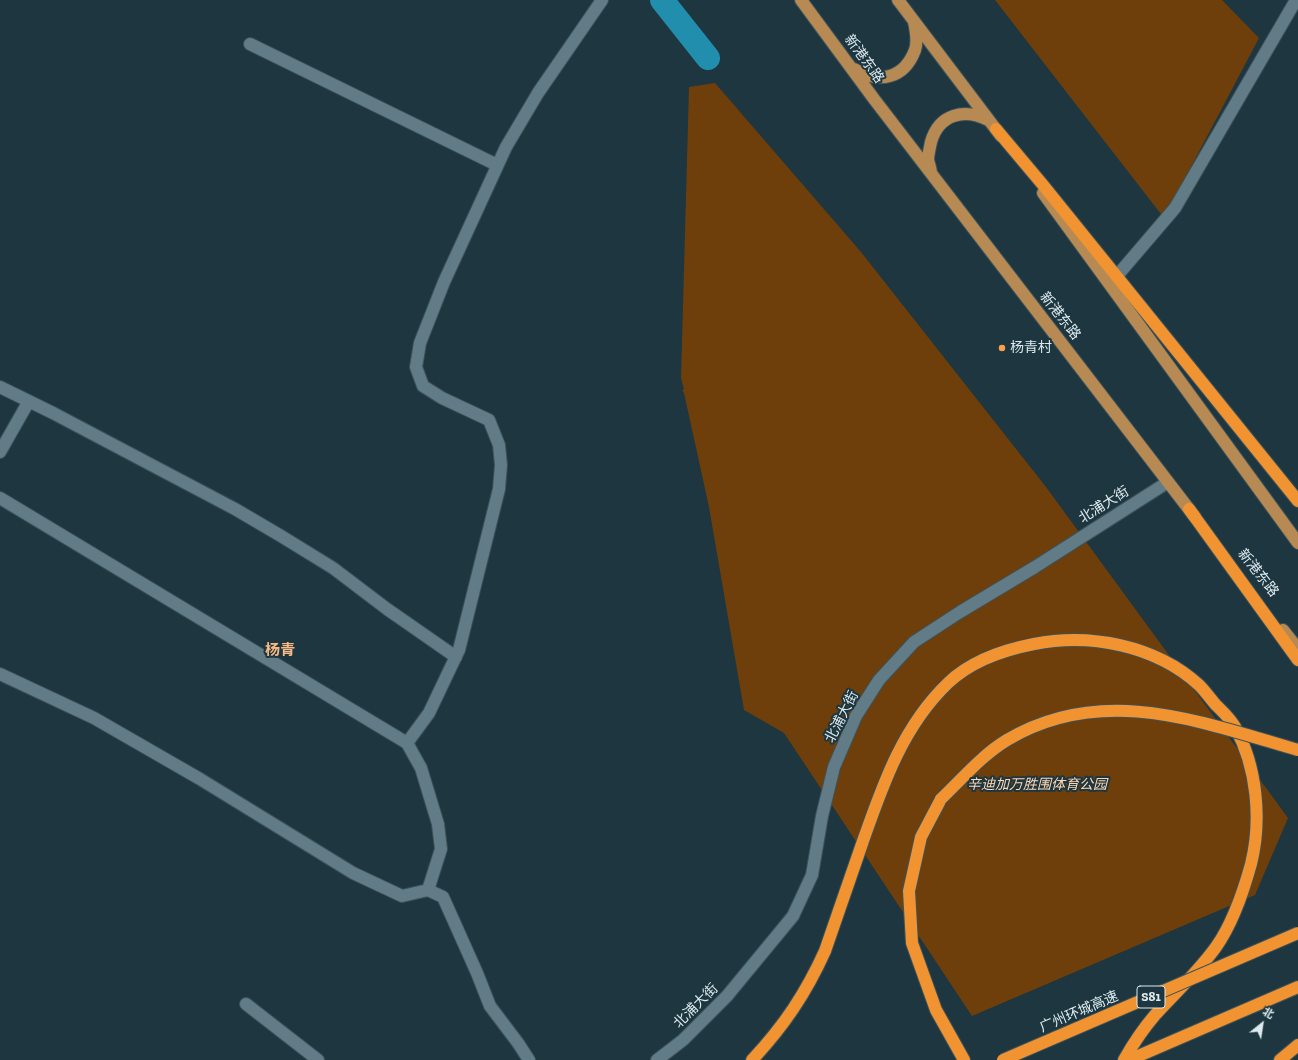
<!DOCTYPE html>
<meta charset="utf-8">
<style>
body{margin:0}
#map{position:relative;width:1298px;height:1060px;overflow:hidden;background:#1d363f;font-family:"Zilla Slab","Noto Sans SC",serif}
canvas{display:block}
.north{position:absolute;left:1242px;top:1004px;width:40px;height:40px;-webkit-text-stroke:3px #1d363f;paint-order:stroke;rotate:30deg;font-size:11px;font-weight:700;line-height:16px;text-align:center;color:#dceaef}
.north::after{content:'';display:block;margin:auto;width:14px;height:18px;background:#dceaef;clip-path:polygon(50% 0,100% 100%,50% 72%,0 100%)}
</style>
<div id="map">
<canvas width="1298" height="1060"></canvas>
<div class="north">北</div>
</div>
<script>
const ctx = document.querySelector('canvas').getContext('2d');
ctx.lineJoin = 'round';
function fillPath(path, color) {
  ctx.fillStyle = color;
  ctx.fill(path, 'evenodd');
}
function trace(path, color, width, dash) {
  ctx.strokeStyle = color;
  ctx.lineWidth = width;
  ctx.lineCap = dash ? 'butt' : 'round';
  ctx.setLineDash(dash || []);
  ctx.stroke(path);
}
function drawText(font, color, halo, rows, align = 'center') {
  ctx.font = font + ' "Zilla Slab","Noto Sans SC",serif';
  ctx.lineWidth = 4;
  ctx.setLineDash([]);
  ctx.textBaseline = 'middle';
  ctx.strokeStyle = halo;
  ctx.fillStyle = color;
  for (const [text, x, y, turn = 0] of rows) {
    ctx.save();
    ctx.translate(x, y);
    ctx.rotate((+turn || 0) * Math.PI / 180);
    ctx.textAlign = isNaN(turn) ? turn : align;
    if (halo) ctx.strokeText(text, 0, 0);
    ctx.fillText(text, 0, 0);
    ctx.restore();
  }
}
const green = new Path2D(`
 M995,0H1222L1259,38L1164,218Z
 M715,83L861,252L1046,487L1288,818L1255,895L972,1016L784,733L744,710L709,507L684,393L682,390L684,389L681,378L689,87Z`);
const canal = new Path2D(`
 M662,0L708,58`);
const street = new Path2D(`
 M250,44L497,165
 M1110,284L1175,208L1296,0
 M0,387L53,413L235,509L281,536L333,568L387,609L456,657
 M0,452L29,401
 M0,498L407,743L421,768L438,824L441,849L428,890
 M0,674L94,718L200,779L353,873L402,896L428,890L443,897L477,973L490,1006L518,1043L529,1060
 M407,743L429,713L459,650L499,489L501,465L499,445L489,420L442,398L423,386L416,367L420,343L444,282L506,147L538,93L602,0
 M246,1004L318,1060
 M657,1060L683,1040L727,996L793,916L812,875L822,816L834,767L856,716L879,680L914,642L960,612L1035,567L1168,482`);
const primary = new Path2D(`
 M801,0L874,99L1195,517
 M898,0L1001,136
 M854,69C879,84 904,79 915,50C918,41 916,31 914,22
 M931,173C931,169 929,164 928,160C928,155 930,147 931,142C939,114 964,108 988,120
 M1043,193L1298,543
 M1283,630L1298,649`);
const highway = new Path2D(`
 M996,129L1043,185L1298,501
 M1189,509L1298,660
 M941,799L921,837L909,891L912,943L936,1010L964,1060
 M752,1060C784,1026 806,993 825,951C838,914 850,878 863,841C883,784 903,726 948,683C971,661 1003,650 1034,644C1090,633 1155,645 1199,685C1205,691 1210,698 1215,704C1222,711 1230,718 1235,727C1257,767 1262,820 1251,864C1243,893 1233,923 1216,947C1198,972 1176,992 1155,1015C1143,1029 1133,1044 1124,1060
 M1129,1060L1298,987
 M1280,1060L1298,1045`);
const highwayBridge = new Path2D(`
 M941,799C962,779 982,755 1007,740C1103,683 1201,722 1298,750
 M1003,1060L1298,933`);
const markers = [
 [1002,348,4,"#f8a04b"]
];
const shields = [
 [1151,997,28]
];
const shieldNames = [
 ["S81",1151,997]
];
const streetNames = [
 ["新港东路",864,59,54],
 ["新港东路",1060,316,52],
 ["北浦大街",1104,505,-32],
 ["新港东路",1258,573,52],
 ["北浦大街",842,717,-63],
 ["北浦大街",696,1006,-45],
 ["广州环城高速",1079,1012,-23]
];
const poiNames = [
 ["杨青村",1010,348]
];
const parkNames = [
 ["辛迪加万胜围体育公园",1037,785]
];
const neighbourhoodNames = [
 ["杨青",280,651]
];
fillPath(green, '#6e3f0b');
trace(canal, '#228ead', 24);
trace(street, '#3d525a', 14);
trace(primary, '#3d525a', 14);
trace(highway, '#3d525a', 14);
trace(street, '#617c86', 12);
trace(primary, '#b78a53', 12);
trace(highway, '#f19331', 12);
trace(highwayBridge, '#3d525a', 14, []);
trace(highwayBridge, '#f19331', 12);
for (const [x, y, r, color] of markers) {
  const dot = new Path2D();
  dot.arc(x, y, r, 0, 2 * Math.PI);
  ctx.fillStyle = color;
  ctx.fill(dot);
  trace(dot, '#1d363f', 1.5);
}
for (const [x, y, w] of shields) {
  const box = new Path2D();
  box.roundRect(x - w / 2, y - 11, w, 22, 3);
  ctx.fillStyle = '#1d363f';
  ctx.fill(box);
  trace(box, '#dceaef', 1);
}
drawText('bold 13px', '#dceaef', null, shieldNames);
drawText('14px', '#dceaef', '#1d363f', streetNames);
drawText('14px', '#dceaef', '#1d363f', poiNames, 'left');
drawText('italic 14px', '#fed6b4', '#1d363f', parkNames);
drawText('bold 15px', '#f8b984', '#1d363f', neighbourhoodNames);
</script>
